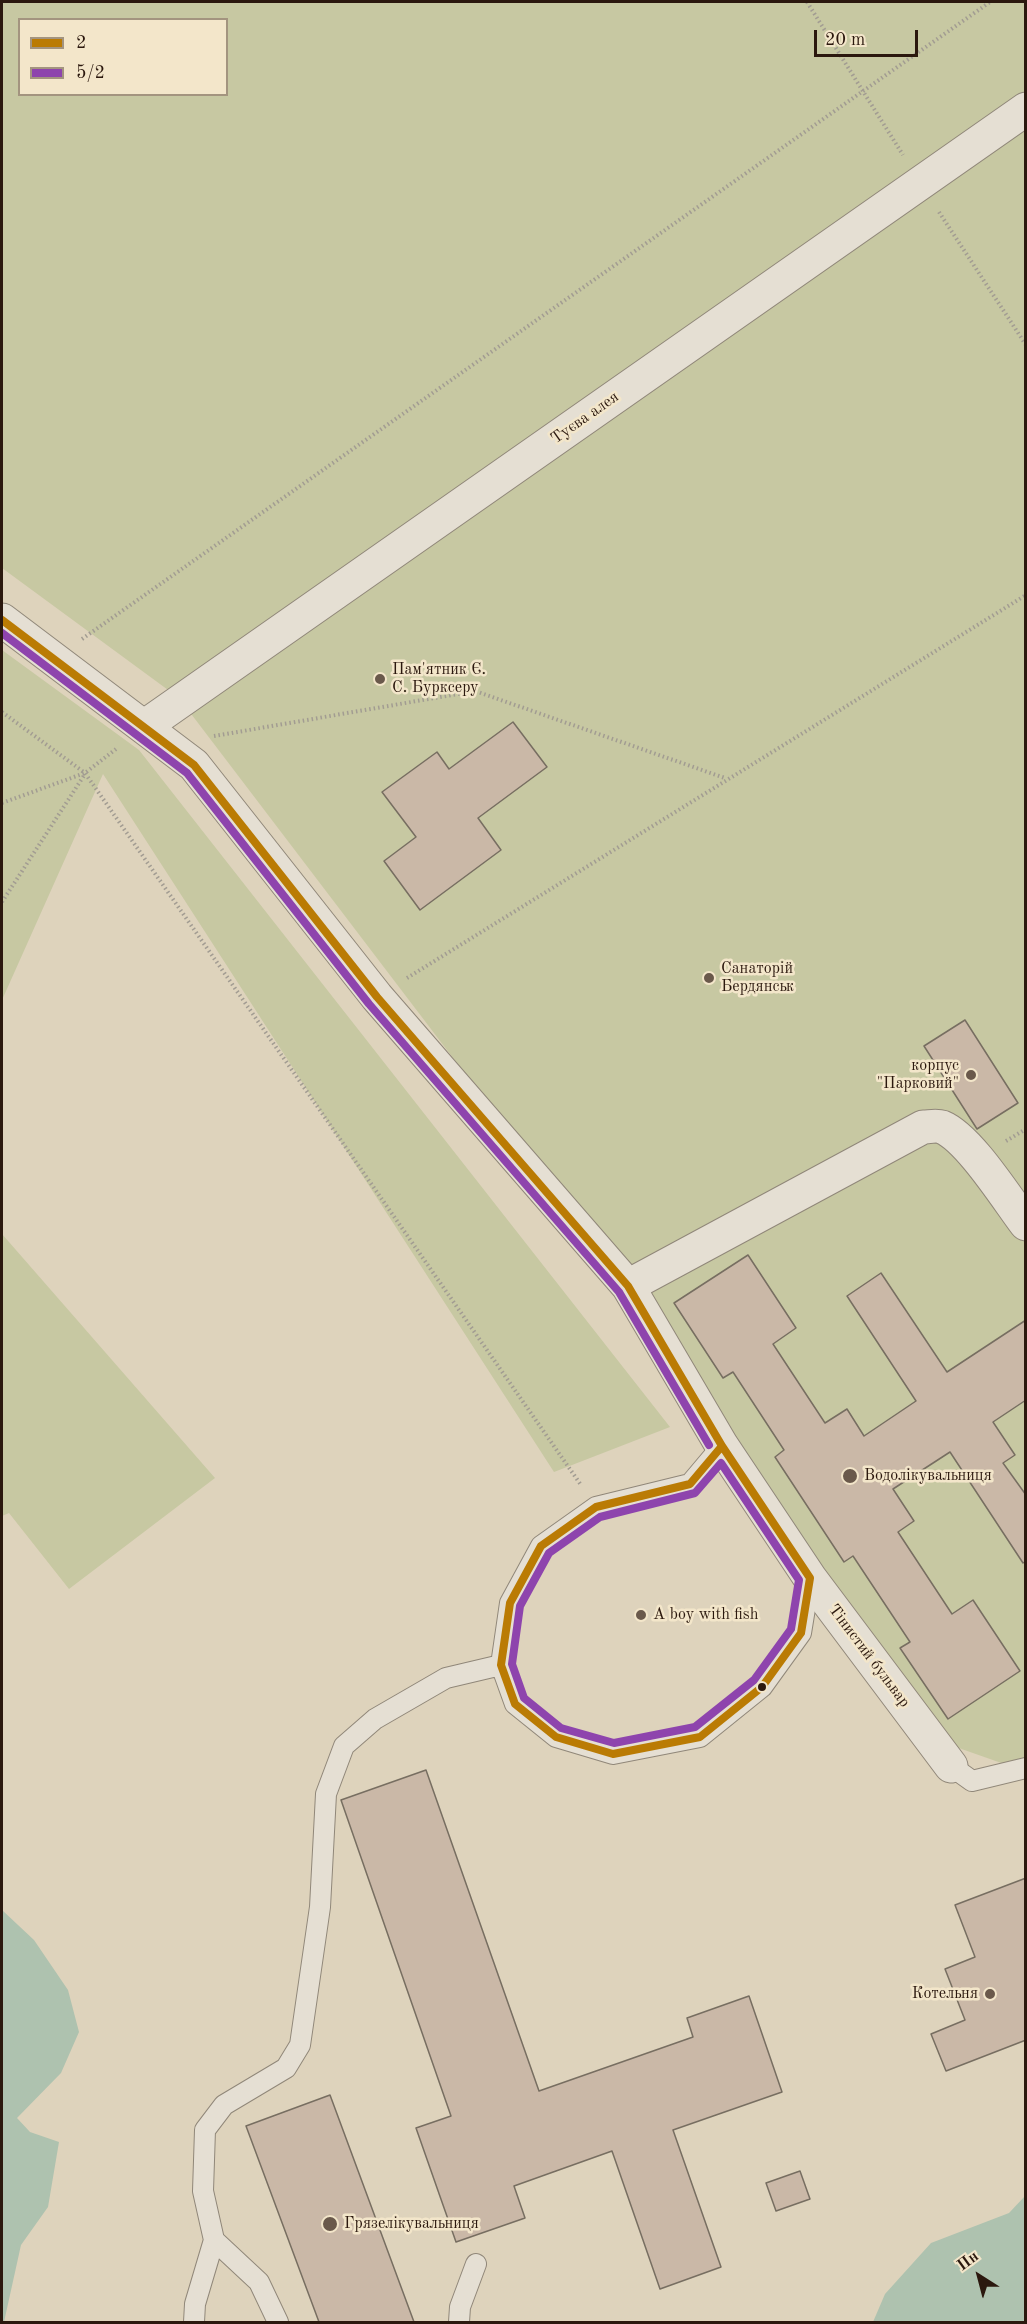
<!DOCTYPE html>
<meta charset="utf-8">
<style>
body{margin:0}
#map{position:relative;width:1027px;height:2324px;overflow:hidden;background:#ded3bc;font-family:"Old Standard TT",serif}
canvas{display:block}
.frame{position:absolute;inset:0;border:3px solid #2b180e;pointer-events:none}
.legend{position:absolute;left:18px;top:18px;width:210px;height:78px;box-sizing:border-box;background:#f3e6ca;border:2px solid #a3947f;margin:0;padding:8px 10px;list-style:none;font-size:18px;color:#2b180e}
.legend li{display:flex;align-items:center;gap:12px;height:30px}
.legend b{width:30px;border:2px solid #a3947f}
.north{position:absolute;left:949px;top:2246px;width:60px;height:60px;-webkit-text-stroke:4px #f3e6ca;paint-order:stroke;rotate:324deg;font-size:16px;font-weight:700;line-height:24px;text-align:center;color:#2b180e}
.north::after{content:'';display:block;margin:auto;width:21px;height:27px;background:#2b180e;clip-path:polygon(50% 0,100% 100%,50% 72%,0 100%)}
.scale{position:absolute;left:814px;top:30px;width:104px;height:27px;box-sizing:border-box;border:3px solid #2b180e;border-top:0;padding-left:8px;font-size:18px;line-height:21px;white-space:nowrap;color:#2b180e;-webkit-text-stroke:4px #f3e6ca;paint-order:stroke}
</style>
<div id="map">
<canvas width="1027" height="2324"></canvas>
<div class="frame"></div>
<ul class="legend">
<li><b style="height:8px;background:#ba7b04"></b>2</li>
<li><b style="height:8px;background:#8e44ad"></b>5/2</li>
</ul>
<div class="north">Пн</div>
<div class="scale">20 m</div>
</div>
<script>
const ctx = document.querySelector('canvas').getContext('2d');
ctx.lineJoin = 'round';
function fillPath(path, color) {
  ctx.fillStyle = color;
  ctx.fill(path, 'evenodd');
}
function trace(path, color, width, dash) {
  ctx.strokeStyle = color;
  ctx.lineWidth = width;
  ctx.lineCap = dash ? 'butt' : 'round';
  ctx.setLineDash(dash || []);
  ctx.stroke(path);
}
function drawText(font, color, halo, rows, align = 'center') {
  ctx.font = font + ' "Old Standard TT",serif';
  ctx.lineWidth = 5;
  ctx.setLineDash([]);
  ctx.textBaseline = 'middle';
  ctx.strokeStyle = halo;
  ctx.fillStyle = color;
  for (const [text, x, y, turn = 0] of rows) {
    ctx.save();
    ctx.translate(x, y);
    ctx.rotate((+turn || 0) * Math.PI / 180);
    ctx.textAlign = isNaN(turn) ? turn : align;
    if (halo) ctx.strokeText(text, 0, 0);
    ctx.fillText(text, 0, 0);
    ctx.restore();
  }
}
const green = new Path2D(`
 M2,2H1025V1760L1007,1765L936,1740L606,1259L179,698L2,568ZM20,20H226V94H20Z
 M2,650L139,750L670,1427L554,1472L103,774L2,1000Z
 M2,1234L215,1478L69,1589L9,1513L2,1516Z`);
const water = new Path2D(`
 M2,1910L34,1940L68,1990L79,2032L61,2073L17,2118L30,2132L59,2142L48,2207L21,2245L4,2322H2Z
 M1025,2196V2322H873L885,2294L931,2243L1009,2213Z`);
const building = new Path2D(`
 M513,722L547,767L478,818L501,850L420,910L384,861L416,837L382,792L437,752L449,769Z
 M965,1020L1018,1103L977,1129L924,1046Z
 M748,1255L796,1328L773,1344L825,1423L847,1409L864,1436L916,1401L847,1296L881,1273L947,1372L1026,1320V1400L993,1422L1015,1455L1003,1463L1026,1495V1561L1023,1563L950,1452L893,1489L914,1521L898,1532L952,1614L973,1600L1020,1671L948,1719L900,1648L910,1642L853,1556L844,1562L775,1457L784,1450L733,1372L723,1378L674,1303Z
 M426,1770L539,2091L693,2037L687,2018L749,1996L782,2092L673,2130L721,2267L660,2289L612,2151L514,2186L525,2218L456,2242L416,2128L451,2116L341,1800Z
 M1026,1878V2040L946,2071L931,2034L965,2020L945,1969L975,1957L955,1905Z
 M330,2095L414,2322H319L246,2126Z
 M800,2171L810,2199L776,2211L766,2183Z`);
const path = new Path2D(`
 M807,2L903,155
 M939,212L1026,345
 M82,639L990,2
 M2,712L85,773L581,1485
 M214,736L475,691L725,778
 M2,803L85,773L116,749
 M2,902L85,774
 M407,978L1026,595
 M1006,1141L1026,1129`);
const lane = new Path2D(`
 M722,1446L690,1484L596,1507L541,1546L510,1603L501,1665L515,1704L556,1737L613,1754L700,1737L762,1687L801,1633L810,1578
 M951,1766L972,1781L1026,1768
 M194,2322L195,2304L214,2240
 M278,2322L259,2282L214,2240L203,2191L205,2130L224,2105L286,2068L300,2045L320,1907L326,1794L344,1746L375,1719L446,1678L501,1665
 M459,2322L460,2307L476,2264`);
const street = new Path2D(`
 M2,620L194,765L377,997L628,1286L722,1446L810,1578L951,1766
 M145,726L1026,109
 M628,1286L923,1127C929,1127 936,1125 942,1127C969,1138 1007,1199 1026,1224`);
const bus1 = new Path2D(`
 M2,620L194,765L377,997L628,1286L722,1446
 M722,1446L810,1578L801,1633L762,1687L700,1737L613,1754L556,1737L515,1704L501,1665L510,1603L541,1546L596,1507L690,1484Z`);
const bus2 = new Path2D(`
 M2,633L187,773L369,1004L619,1292L709,1445
 M721,1463L799,1580L791,1629L754,1680L695,1727L614,1743L561,1728L524,1698L512,1664L520,1606L549,1553L600,1517L695,1493Z`);
const markers = [
 [380,679,6,"#6a594b"],
 [709,978,6,"#6a594b"],
 [971,1075,6,"#6a594b"],
 [850,1476,8,"#6a594b"],
 [641,1615,6,"#6a594b"],
 [762,1687,5,"#2b180e"],
 [990,1994,6,"#6a594b"],
 [330,2224,8,"#6a594b"]
];
const streetNames = [
 ["Туєва алея",585,418,-35],
 ["Тінистий бульвар",869,1656,53]
];
const poiNames = [
 ["Пам'ятник Є.",392,670],
 ["С. Бурксеру",392,688],
 ["Санаторій",721,969],
 ["Бердянськ",721,987],
 ["корпус",959,1066,"right"],
 ["\"Парковий\"",959,1084,"right"],
 ["Водолікувальниця",864,1476],
 ["A boy with fish",653,1615],
 ["Котельня",978,1994,"right"],
 ["Грязелікувальниця",344,2224]
];
fillPath(green, '#c7c8a2');
fillPath(water, '#aec2af');
fillPath(building, '#cab8a7');
trace(building, '#776e61', 1.5);
trace(lane, '#908779', 22);
trace(street, '#908779', 35);
trace(path, '#a29c92', 4, [1.5, 3]);
trace(lane, '#e5dfd3', 20);
trace(street, '#e5dfd3', 33);
trace(bus1, '#ba7b04', 8);
trace(bus2, '#8e44ad', 8);
for (const [x, y, r, color] of markers) {
  const dot = new Path2D();
  dot.arc(x, y, r, 0, 2 * Math.PI);
  ctx.fillStyle = color;
  ctx.fill(dot);
  trace(dot, '#f3e6ca', 2);
}
drawText('16px', '#2b180e', '#f3e6ca', streetNames);
drawText('16px', '#2b180e', '#f3e6ca', poiNames, 'left');
</script>
